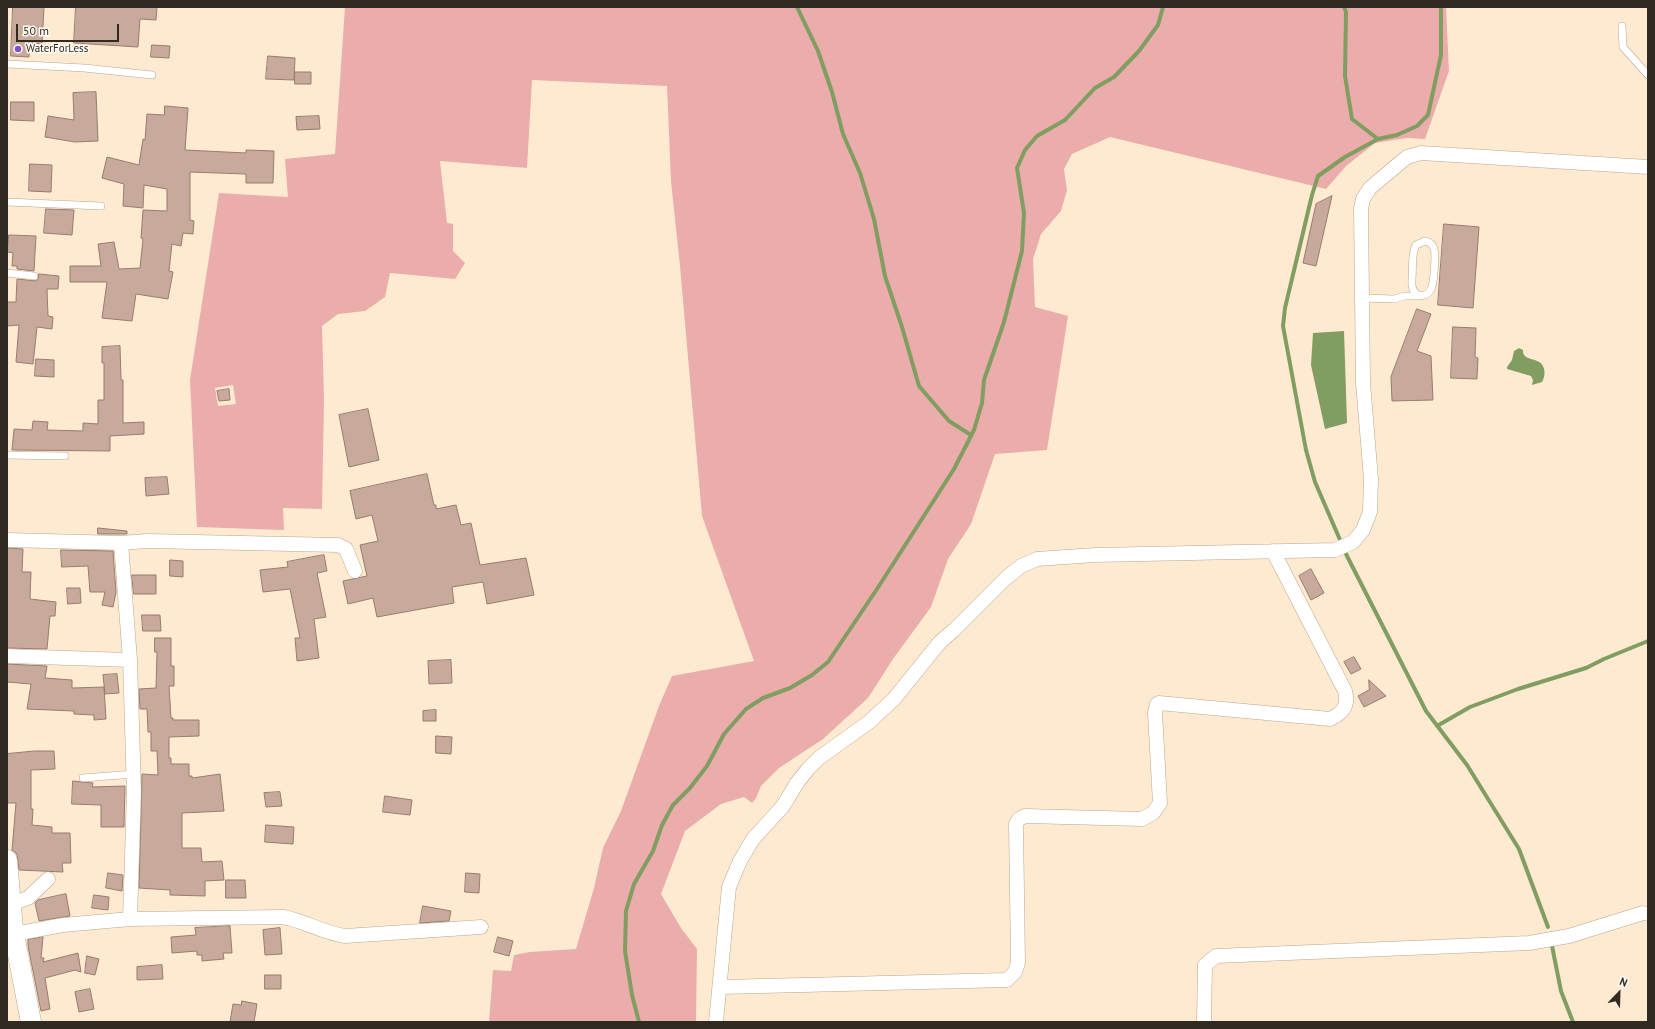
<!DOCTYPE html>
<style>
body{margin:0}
#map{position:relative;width:1655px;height:1029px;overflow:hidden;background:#feead0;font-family:"PT Sans",sans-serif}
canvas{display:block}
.frame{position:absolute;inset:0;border:8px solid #312a20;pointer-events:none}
.north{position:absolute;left:1599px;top:973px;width:40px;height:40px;-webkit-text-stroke:3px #fefaf4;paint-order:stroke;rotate:23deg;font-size:11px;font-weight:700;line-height:16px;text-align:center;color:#312a20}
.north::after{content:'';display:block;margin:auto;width:14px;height:18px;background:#312a20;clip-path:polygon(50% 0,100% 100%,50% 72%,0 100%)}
.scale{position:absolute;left:16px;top:24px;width:103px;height:18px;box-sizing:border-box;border:2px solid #312a20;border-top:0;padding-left:5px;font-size:12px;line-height:14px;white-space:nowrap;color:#312a20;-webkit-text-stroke:3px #fefaf4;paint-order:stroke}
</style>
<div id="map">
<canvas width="1655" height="1029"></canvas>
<div class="frame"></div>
<div class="north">N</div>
<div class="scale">50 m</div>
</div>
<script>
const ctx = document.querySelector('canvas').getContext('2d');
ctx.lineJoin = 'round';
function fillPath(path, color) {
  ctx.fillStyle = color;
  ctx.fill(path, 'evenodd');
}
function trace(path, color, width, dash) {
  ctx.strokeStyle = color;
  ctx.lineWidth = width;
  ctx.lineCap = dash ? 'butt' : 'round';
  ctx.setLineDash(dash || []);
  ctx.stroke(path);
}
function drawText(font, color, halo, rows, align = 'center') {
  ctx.font = font + ' "PT Sans",sans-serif';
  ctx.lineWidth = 3;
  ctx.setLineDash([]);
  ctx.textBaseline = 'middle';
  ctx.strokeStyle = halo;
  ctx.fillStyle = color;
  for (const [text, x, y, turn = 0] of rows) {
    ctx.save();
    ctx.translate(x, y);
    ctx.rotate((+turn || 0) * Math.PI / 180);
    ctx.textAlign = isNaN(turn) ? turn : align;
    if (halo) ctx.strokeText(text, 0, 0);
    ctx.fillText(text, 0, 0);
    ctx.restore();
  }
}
const green = new Path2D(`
 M345,7H1446L1449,71L1425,139L1406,138L1375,143L1346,166L1326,189L1110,137L1072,154L1064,169L1067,190L1061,211L1041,234L1033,259L1035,307L1068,316L1047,450L995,454L971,524L948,559L931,607L893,659L868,698L823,739L779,768L761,786L756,798L752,803L744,797L721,804L685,831L661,894L681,928L697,949L696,1022H489L493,970L511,971L514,955L530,952L576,949L594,888L603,848L621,811L659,706L672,676L754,661L702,516L680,266L671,181L667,86L532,80L527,168L440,161L447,223L453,224V251L465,263L455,279L390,273L385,297L365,311L338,314L322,326L324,399L322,509L283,508L284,530L197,527L190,380L219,193L288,197L285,159L335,154ZM233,385L236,404L218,406L215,388Z`);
const water = new Path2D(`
 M1344,331L1347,423L1325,429L1311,365L1313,333Z
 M1519,348L1523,350C1523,352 1523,354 1525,356C1528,359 1533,359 1537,361C1546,364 1546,376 1542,382L1532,385L1533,380L1531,376L1507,369V367L1512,360L1514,351Z`);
const stream = new Path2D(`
 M797,7L818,51L832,92L843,134L860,173L874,219L885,276L902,327L919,386L949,421L971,435
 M1344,7L1346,12L1345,76L1352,119L1378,139
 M1441,7V55L1428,115L1417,126L1397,135L1378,139L1345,157L1318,176L1312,195L1285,308L1283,326L1306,450L1315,482L1347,556L1426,711L1467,765L1519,849L1548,927
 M1437,726L1470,707L1518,689L1586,668L1604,659L1648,641
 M1552,946L1561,991L1573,1022
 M639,1022L632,995L625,951L626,911L634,884L653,851L662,825L673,805L690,788L707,766L724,734L746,709L763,698L790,688L812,675L828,662L877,589L954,469L974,430L982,403L984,380L1004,322L1022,251L1024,213L1017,168L1025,150L1037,136L1065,120L1095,88L1114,77L1139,51L1158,25L1163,7`);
const building = new Path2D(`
 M13,7H44L42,44L30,43L29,57L11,56Z
 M76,7H157L156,20L140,19L138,47L74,43Z
 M152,45L170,46L169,58L151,57Z
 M268,56L295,58L294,80L266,79Z
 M295,72H311V84H295Z
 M96,92L98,141L75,142L45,137L48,116L74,120L73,93Z
 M11,102H34V121L11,120Z
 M165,106L188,108L185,150L246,153V150L274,151L273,183H246V174L190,172V220L194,221L193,234L183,233L181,246L172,244L169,271L173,272L168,299L136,294L132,321L102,318L107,282H70V266H101L98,244L114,242L119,269L140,268L143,239L141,238L143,210L167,211V189L144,185L143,208L123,206L124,184L102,178L107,157L139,165L143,139L145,140L147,114L164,115Z
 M319,116L320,129L297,130L296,117Z
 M30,164L52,165L51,192L29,191Z
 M1332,196L1316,266L1303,263L1316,204Z
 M46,209L74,210L72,235L44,233Z
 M1444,224L1479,227L1473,308L1438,305Z
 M9,235L36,236L34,271L17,269V266H12L13,253L8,252Z
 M39,274L59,276L58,289H47L48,316L53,317L52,329L37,327L33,364L16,362L19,325L7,326V302H16L17,279L36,281L38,279Z
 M1417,309L1431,314L1417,351L1431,356L1433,400L1392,401L1391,377Z
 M1453,327L1476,328L1475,357L1478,358L1477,379L1451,378Z
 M120,346L121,380H123V423L144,422V434L110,436V451L12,450L14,429L32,430L33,421L48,422L47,430L83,431V423L98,424V400H104V363H102V347Z
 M36,359L54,360V377L35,376Z
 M229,389L230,400L219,401L217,391Z
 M368,409L379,460L349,467L339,415Z
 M427,474L434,505H436V509L456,505L461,525L471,523L480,565L526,558L534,595L487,604L483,582L452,587L454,603L377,617L373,598L348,604L343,581L367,576L360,545L378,541L372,515L356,519L350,491Z
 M167,477L169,494L146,496L145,478Z
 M98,528L127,531V534H98Z
 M7,548L23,549L22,572H31L30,599L56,602L55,616H50L47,649L7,648Z
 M61,550L113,551L116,592L113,607L102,605L105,592H90L88,566L62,567Z
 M324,555L327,571L317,573L326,617L314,619L319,658L297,661L295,638H300L290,589L263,592L260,570L288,567L287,562Z
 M170,560L183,561V577L170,576Z
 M1311,569L1324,593L1311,600L1299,576Z
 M132,575H156V594H134Z
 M67,588H80L81,603L68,604Z
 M142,615H160L161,631H143Z
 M155,638H171V666H174V686H169L171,718H173V720H199V736L169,737V758H171V764H189V776H192V778L220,774L224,811L182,813V848H201L202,862L222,861L224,880L205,881V896L170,895V890L139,888L142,774L158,775L157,751H151V732H148L147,709H140L139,689L156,688L157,652H155Z
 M1354,657L1361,669L1351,674L1344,662Z
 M451,660L452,683L429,684L428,661Z
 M7,664L47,666L45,678L72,680V688L104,687L106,719L94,720V715L74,714V711L27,709L31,684L7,682Z
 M117,674L119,693L105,694L103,675Z
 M1369,680L1386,696L1364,707L1358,696L1369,690Z
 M436,710V721H423V711Z
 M436,736L452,737L451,754L436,753Z
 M35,751H54L55,769L31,770V809H33L32,825L52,827V833H70L71,863H62L63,872L19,870L17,854L12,850L16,803H7V754Z
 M73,781L93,783L92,787L125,786L124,827H101V805L72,804Z
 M280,792L282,806L266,807L264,793Z
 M385,796L412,800L410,815L383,812Z
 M266,825L294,827L293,844L265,842Z
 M108,873L123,875L122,891L106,888Z
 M466,873L480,874L479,893L465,892Z
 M226,880H245L246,898H226Z
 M66,894L70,916L39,921L35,903L38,900Z
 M94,895L109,897L108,910L92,908Z
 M423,906L451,911L449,921L420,923Z
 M230,926L232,953H223L224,959L202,961V955H197V951L172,953L171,937L196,935L195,928Z
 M280,928L282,954L265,955L263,930Z
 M43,937L41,958H44L43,962L78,953L81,972L75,970L45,978L50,1009L41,1011L28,946V940Z
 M498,937L513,941L509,956L494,952Z
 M87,956L99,959L95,975L85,973Z
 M162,965L163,979L137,980V967Z
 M265,975H281V989H265Z
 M90,989L94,1009L79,1012L75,992Z
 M242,1001L257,1004L254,1022H230L233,1004L241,1005Z`);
const lane = new Path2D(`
 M1622,26L1623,47L1648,75
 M7,64L84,68L152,75
 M7,202L101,206
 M1425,241C1429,242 1433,244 1434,249C1436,254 1434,284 1431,289C1428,296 1418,298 1414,291C1411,287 1412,283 1412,279C1413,269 1411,254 1416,245Z
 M7,273L34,276
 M1362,298L1394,299L1405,296H1419
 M7,455L65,456
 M83,778L134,774`);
const street = new Path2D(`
 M7,540L121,543L130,660L134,792L130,919
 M121,543L147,541L338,545L346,549L355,571
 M7,656L130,660
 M11,904L28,898L48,879
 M14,934L63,925L130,919L283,917C306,921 322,933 345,936L481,927
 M721,987L1007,980L1015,972L1018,963L1016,824L1019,819L1025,816L1142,819L1153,813L1160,803L1155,713L1157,704L1159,703L1330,719C1343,713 1349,706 1345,691L1273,551
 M716,1022L729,887L740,861L753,839L783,806L797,783L808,769L819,758L869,722L894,699L940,642L954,630L1005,579L1021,566L1037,559L1095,555L1335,550L1353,542L1363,530L1370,512L1371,479L1363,383L1361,209L1363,199L1370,188L1407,157L1421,153L1648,167
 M1204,1022L1205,965L1216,956L1529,943L1569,936L1643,913L1648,914`);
const secondary = new Path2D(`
 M7,860L13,929L31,1022`);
const markers = [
 [18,49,4,"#8051ca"]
];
const poiNames = [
 ["WaterForLess",26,49]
];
fillPath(green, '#eaadac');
fillPath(water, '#819d61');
trace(stream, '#819d61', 4);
fillPath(building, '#c8aa9c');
trace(building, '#987b6e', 1);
trace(lane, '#b9a68d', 8);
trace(street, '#b9a68d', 15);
trace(secondary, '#b9a68d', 21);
trace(lane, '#fff', 7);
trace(street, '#fff', 14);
trace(secondary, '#fff', 20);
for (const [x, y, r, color] of markers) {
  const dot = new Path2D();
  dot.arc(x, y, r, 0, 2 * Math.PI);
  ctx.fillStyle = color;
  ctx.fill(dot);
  trace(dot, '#fefaf4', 1.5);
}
drawText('11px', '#312a20', '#fefaf4', poiNames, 'left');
</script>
